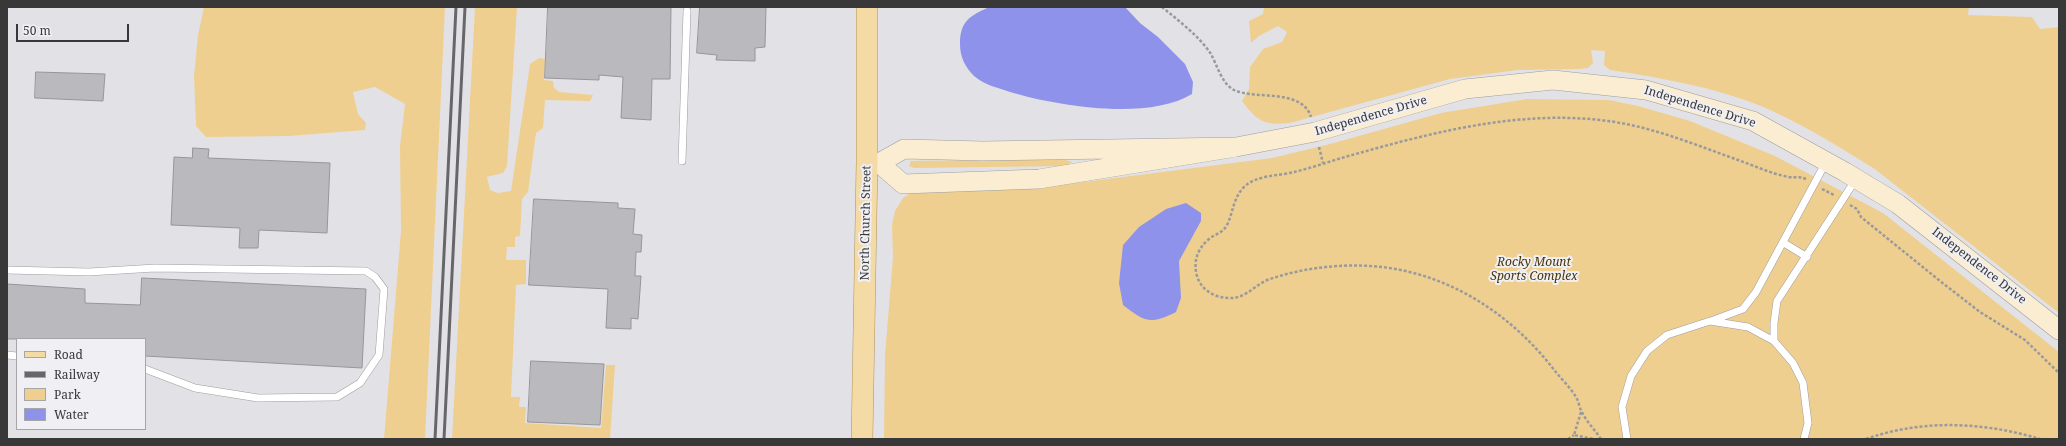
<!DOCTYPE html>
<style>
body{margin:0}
#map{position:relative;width:2066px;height:446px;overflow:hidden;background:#e2e2e6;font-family:"Noto Serif",serif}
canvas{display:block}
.frame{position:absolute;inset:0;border:8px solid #383839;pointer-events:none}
.legend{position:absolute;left:16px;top:338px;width:130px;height:92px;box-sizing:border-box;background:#efeff4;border:1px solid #a6a6a9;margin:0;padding:5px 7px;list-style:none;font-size:12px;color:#383839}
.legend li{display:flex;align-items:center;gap:8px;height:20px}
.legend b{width:20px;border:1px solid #a6a6a9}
.scale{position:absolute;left:16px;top:24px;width:113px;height:18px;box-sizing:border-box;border:2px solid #383839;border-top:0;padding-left:5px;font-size:12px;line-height:14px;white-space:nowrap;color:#383839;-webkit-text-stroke:3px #efeff4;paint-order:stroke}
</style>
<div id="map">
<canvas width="2066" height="446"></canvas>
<div class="frame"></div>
<ul class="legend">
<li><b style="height:5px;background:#f4daa5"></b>Road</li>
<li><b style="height:5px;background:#676769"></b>Railway</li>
<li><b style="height:11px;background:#efcf8f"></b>Park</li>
<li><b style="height:11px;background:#8f92ea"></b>Water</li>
</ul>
<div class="scale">50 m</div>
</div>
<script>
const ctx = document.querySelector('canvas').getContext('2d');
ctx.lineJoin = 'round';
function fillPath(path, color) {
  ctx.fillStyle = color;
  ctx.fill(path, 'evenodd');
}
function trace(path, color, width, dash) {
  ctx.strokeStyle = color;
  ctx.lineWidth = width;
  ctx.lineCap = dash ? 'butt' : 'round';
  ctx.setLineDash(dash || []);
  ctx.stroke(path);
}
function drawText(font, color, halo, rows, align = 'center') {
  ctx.font = font + ' "Noto Serif",serif';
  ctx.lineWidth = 4;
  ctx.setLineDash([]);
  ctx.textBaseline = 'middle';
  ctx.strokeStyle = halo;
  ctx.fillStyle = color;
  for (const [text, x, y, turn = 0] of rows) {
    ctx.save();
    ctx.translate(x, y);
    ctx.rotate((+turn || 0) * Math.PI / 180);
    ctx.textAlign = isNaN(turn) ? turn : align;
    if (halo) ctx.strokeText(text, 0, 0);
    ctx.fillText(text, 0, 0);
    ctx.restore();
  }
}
const green = new Path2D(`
 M204,7H445L425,439H384L401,231L400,146L405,104L375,87L353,92L358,114L366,123L365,130L289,136L206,137L196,126L194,76L198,35Z
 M475,7H517L507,166L503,173L487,177L490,190L498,193L511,191L530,64L539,58L545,59L544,80L553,81L554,88L559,92L593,95L590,101L545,100L543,128L536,133L528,192L522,199L520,236L515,237V247H507L506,260H526V284L516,285L511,397H520L519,407H526L525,423L601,428L606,365H615L610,439H452Z
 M1264,7H1969L1968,15L2032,17L2040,29L2059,27V313L1876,170C1840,147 1801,123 1761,106C1713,87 1662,78 1610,70L1604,65L1605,51L1591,50L1593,63L1588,68L1580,69L1518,70L1450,79L1290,123C1264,126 1257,121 1242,101L1249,89L1250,67L1263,49L1282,42L1287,32L1278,26L1259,36L1251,43L1249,21L1263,14Z
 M1527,99L1609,100L1638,106L1690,121L1775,156L1883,213L2059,352V439H884L885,355L893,257L892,225L895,211L903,198L915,190L1009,189L1076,183L1272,158L1330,144L1441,113Z
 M1062,159L1072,162L1066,166L914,168L909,166L911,161Z`);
const water = new Path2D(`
 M989,7H1125L1140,23L1158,37L1185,64L1193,82L1192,94C1148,121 1057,106 1010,92C999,88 984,85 974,76C965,67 960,57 960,44C960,21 970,16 989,7Z
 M1186,203L1201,213V221L1179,261L1181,298L1176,312C1150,325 1145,322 1123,305L1119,283L1123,245L1139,227L1166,209Z`);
const building = new Path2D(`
 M548,7H671L670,79H652L651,120L621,118L623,77L599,75V80L545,78Z
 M700,7H766L765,47L755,48V61L716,60L717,55L697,53Z
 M36,72L105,74L103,101L35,98Z
 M193,148L209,149L208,158L330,163L327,233L259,230L258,248H239L240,228L171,225L174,157L192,158Z
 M534,199L618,203V208L635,209L633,234L642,235L641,252H636L635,276H641L638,319L631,318V329L606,328L608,289L529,285Z
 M142,278L366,289L362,368L145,356V339H7V284L85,289V303L140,305Z
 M531,361L604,364L600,425L528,422Z`);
const path = new Path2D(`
 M1162,7C1179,21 1199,36 1211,54C1217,65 1222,84 1234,90C1255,100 1302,88 1311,117
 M1319,147L1323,163
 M1822,189L1834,195
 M1850,205L1857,209L1861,217L1940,281L1980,312L2025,340L2059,373
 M1581,412L1574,435L1594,439
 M1568,439L1574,435
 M1601,439C1595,430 1585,420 1581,410C1579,407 1579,402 1577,399C1572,389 1562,380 1555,371C1513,316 1452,275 1382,267C1345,263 1306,267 1270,279C1255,284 1246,299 1229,298C1215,298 1201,290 1197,276C1193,262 1197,249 1209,239C1215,234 1223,233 1227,225C1233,213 1233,198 1244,187C1256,175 1278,176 1294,172C1311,168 1328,162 1345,157C1430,133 1519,109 1608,121C1653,127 1696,145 1738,160C1755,166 1772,174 1789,177C1796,178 1799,176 1806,179
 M1866,439C1922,419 1984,422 2040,439`);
const lane = new Path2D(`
 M682,161L687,11
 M1784,243L1807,257
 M7,270L89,272L155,268L366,271L375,277L384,289L379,355L360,383L337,397L258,398L195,388L145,369
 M1711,321L1743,309L1756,292L1826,162
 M1774,341V323L1777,301L1856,179
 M7,355L17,356
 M1627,439L1622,407L1631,376L1647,351L1667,335L1710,321L1748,327L1774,341L1793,363L1803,383L1808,423L1804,439`);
const secondary = new Path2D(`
 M1236,147L983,151L904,149L879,163L903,184L1039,179L1236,147L1315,132L1465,89L1553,80L1646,90L1753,121L1845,172L1898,204L2059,330`);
const primary = new Path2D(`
 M862,439L867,162V7`);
const rail = new Path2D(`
 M435,439L456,7
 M444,439L465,7`);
const streetNames = [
 ["Independence Drive",1700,107,17],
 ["Independence Drive",1371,116,-16],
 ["North Church Street",866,223,-89],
 ["Independence Drive",1979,266,38]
];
const parkNames = [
 ["Rocky Mount",1534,263],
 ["Sports Complex",1534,277]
];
fillPath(green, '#efcf8f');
fillPath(water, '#8f92ea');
fillPath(building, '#bababe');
trace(building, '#96969a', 1);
trace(lane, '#9d9da1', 8);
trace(secondary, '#9d9da1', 20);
trace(primary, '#ae9258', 22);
trace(path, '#9a9a9d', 2.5, [3, 2]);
trace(lane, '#fff', 7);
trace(secondary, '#faedd2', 19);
trace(primary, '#f4daa5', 21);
trace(rail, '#676769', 3);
drawText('12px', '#383839', '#efeff4', streetNames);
drawText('italic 12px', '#463307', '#efeff4', parkNames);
</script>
